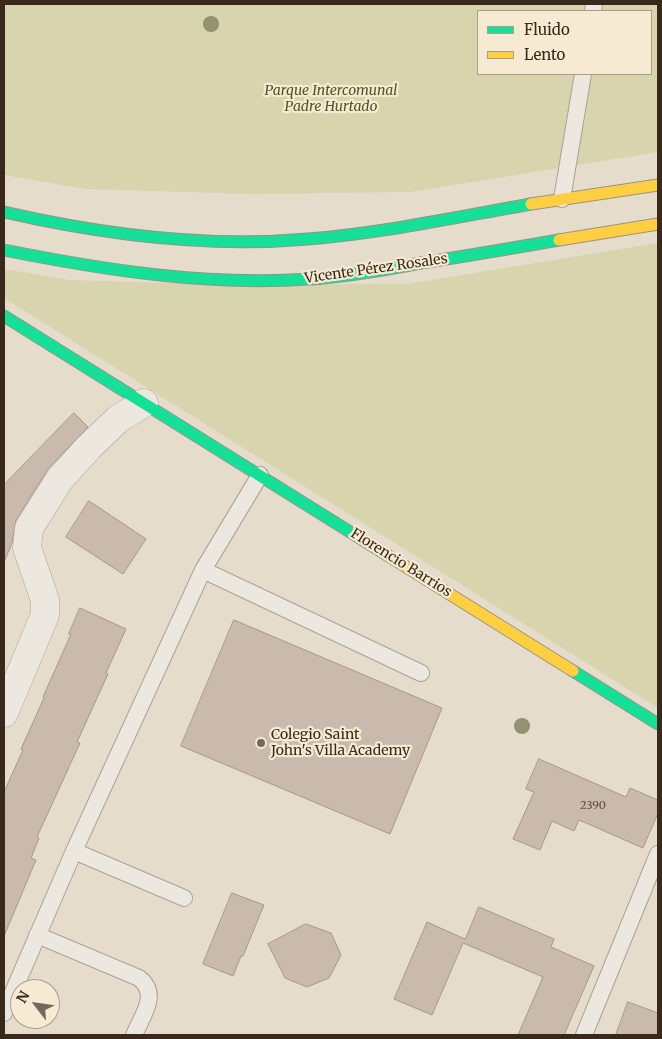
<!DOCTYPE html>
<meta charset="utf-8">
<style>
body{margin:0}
#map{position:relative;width:662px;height:1039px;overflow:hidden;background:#e6dccc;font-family:Merriweather,serif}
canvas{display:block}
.frame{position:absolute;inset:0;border:5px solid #39291d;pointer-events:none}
.legend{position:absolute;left:477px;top:10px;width:175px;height:65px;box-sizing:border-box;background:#f7ead2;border:1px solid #ab9d8a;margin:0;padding:6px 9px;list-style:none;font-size:15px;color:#39291d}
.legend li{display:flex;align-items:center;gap:10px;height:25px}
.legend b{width:25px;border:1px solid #ab9d8a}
.north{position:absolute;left:10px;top:979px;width:50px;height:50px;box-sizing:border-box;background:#f7ead2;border:1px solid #ab9d8a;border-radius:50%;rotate:300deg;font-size:14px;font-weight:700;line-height:20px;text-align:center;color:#39291d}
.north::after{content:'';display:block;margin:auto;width:18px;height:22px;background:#76685a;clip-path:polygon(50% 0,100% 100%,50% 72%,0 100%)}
</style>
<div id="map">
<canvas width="662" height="1039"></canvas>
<div class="frame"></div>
<ul class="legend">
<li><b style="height:6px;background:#16e098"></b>Fluido</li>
<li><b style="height:6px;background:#ffcf43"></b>Lento</li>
</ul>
<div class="north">N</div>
</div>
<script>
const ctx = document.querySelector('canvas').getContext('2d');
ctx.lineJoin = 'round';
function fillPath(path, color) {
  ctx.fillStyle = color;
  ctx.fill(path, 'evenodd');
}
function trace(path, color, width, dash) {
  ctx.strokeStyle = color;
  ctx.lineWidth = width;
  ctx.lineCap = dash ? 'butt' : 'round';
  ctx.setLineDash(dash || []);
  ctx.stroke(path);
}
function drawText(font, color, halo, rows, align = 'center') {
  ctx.font = font + ' Merriweather,serif';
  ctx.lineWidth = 4.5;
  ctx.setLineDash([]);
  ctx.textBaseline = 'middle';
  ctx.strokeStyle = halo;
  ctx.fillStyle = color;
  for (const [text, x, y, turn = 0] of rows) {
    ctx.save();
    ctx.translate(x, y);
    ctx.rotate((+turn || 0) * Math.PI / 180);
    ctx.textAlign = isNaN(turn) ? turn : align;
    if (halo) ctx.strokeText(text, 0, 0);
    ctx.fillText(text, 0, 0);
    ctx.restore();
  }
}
const green = new Path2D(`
 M4,4H658V152L410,192L253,194L85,189L4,175ZM478,11H651V74H478Z
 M658,243V708L4,298V269L69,280L243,285L407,284Z`);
const building = new Path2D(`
 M74,413L88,427L48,469L16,520L12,543L5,560H4V485Z
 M89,501L146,539L123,574L66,537Z
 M80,608L126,629L106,673L108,674L77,742L80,743L37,837L39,838L31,858L36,860L4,936V792L23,750L21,749L44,698L43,697L71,634H69Z
 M234,620L442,708L390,834L181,746Z
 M539,759L626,797L630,788L658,800V813L643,848L579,820L574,831L552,821L540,850L513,839L534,792L526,789Z
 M232,893L264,905L243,956H241L233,976L203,964Z
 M479,907L554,939L551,947L594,966L564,1035H518L543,977L463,943L432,1015L394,999L427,922L465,939Z
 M306,924L331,933L341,955L329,978L307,987L285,978L268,944Z
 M628,1002L658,1013V1035H616Z`);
const lane = new Path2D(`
 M593,11L594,4
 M562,199L583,74
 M203,570L421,673
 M74,851L184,898
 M37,935L139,978C160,994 142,1016 134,1035
 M4,1013L74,851L203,570L260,475
 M584,1035L658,854`);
const street = new Path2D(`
 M4,713L45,615V600L27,548L29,528L60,479L89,447L118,419L144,403`);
const fast = new Path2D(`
 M4,212C104,235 205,248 308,239C383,233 457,217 531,204
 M4,250C104,270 206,286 309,279C346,277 384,270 421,263C467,256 513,248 559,240
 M4,316L387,555
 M573,671L658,724`);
const slow = new Path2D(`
 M531,204L658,185
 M559,240L658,224
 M387,555L573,671`);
const trees = [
 [211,24],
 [522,726]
];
const markers = [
 [261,743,5,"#76685a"]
];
const numberNames = [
 ["2390",593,806]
];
const parkNames = [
 ["Parque Intercomunal",331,91],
 ["Padre Hurtado",331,107]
];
const streetNames = [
 ["Vicente Pérez Rosales",376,269,-8],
 ["Florencio Barrios",401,563,32]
];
const poiNames = [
 ["Colegio Saint",271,735],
 ["John's Villa Academy",271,751]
];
fillPath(green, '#d7d4ae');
fillPath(building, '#c9baad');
trace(building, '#a6978b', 1);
trace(lane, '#aba195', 18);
trace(street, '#aba195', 29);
trace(fast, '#9a9186', 13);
trace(slow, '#9a9186', 13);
trace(lane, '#ede8df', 16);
trace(street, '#ede8df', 28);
trace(fast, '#16e098', 11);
trace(slow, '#ffcf43', 11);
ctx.fillStyle = '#91936f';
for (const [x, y] of trees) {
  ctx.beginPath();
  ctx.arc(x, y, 8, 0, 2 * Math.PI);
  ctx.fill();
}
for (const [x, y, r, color] of markers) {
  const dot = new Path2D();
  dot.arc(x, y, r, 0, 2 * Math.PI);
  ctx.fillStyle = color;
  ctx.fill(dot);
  trace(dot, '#f7ead2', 2);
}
drawText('11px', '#5d4d41', null, numberNames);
drawText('italic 14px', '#4c5723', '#f7ead2', parkNames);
drawText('14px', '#39291d', '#f7ead2', streetNames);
drawText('14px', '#39291d', '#f7ead2', poiNames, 'left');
</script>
